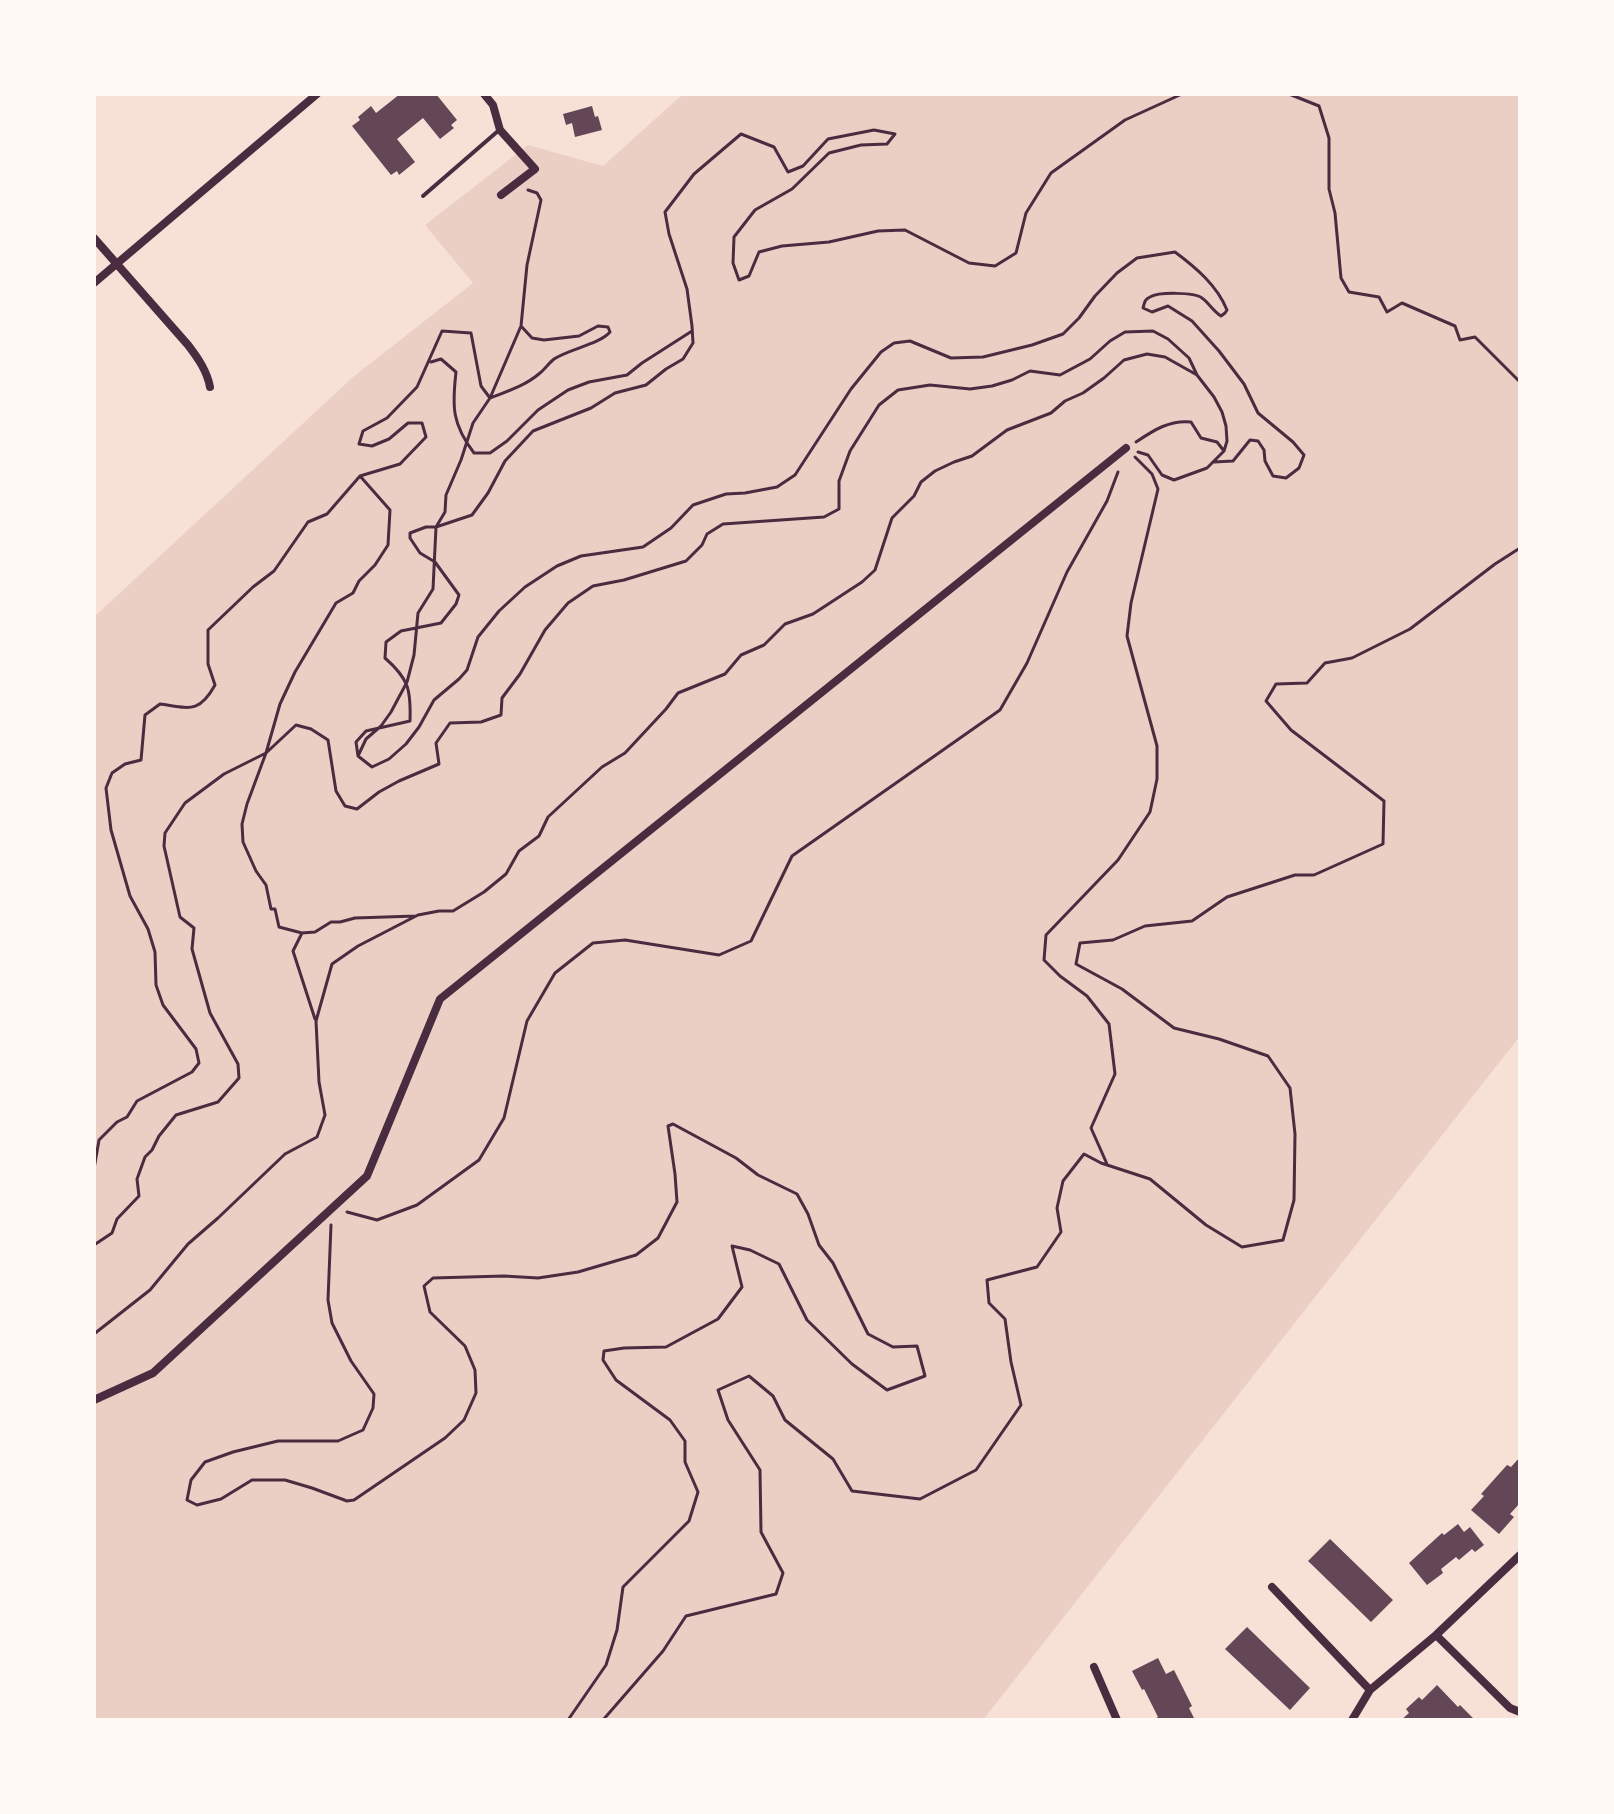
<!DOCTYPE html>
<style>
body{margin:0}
#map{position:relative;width:1614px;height:1814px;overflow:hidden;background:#f7e1d7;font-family:Roboto,sans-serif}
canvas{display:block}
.frame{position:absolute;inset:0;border:96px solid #fffaf5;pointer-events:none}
</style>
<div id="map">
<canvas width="1614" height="1814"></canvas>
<div class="frame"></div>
</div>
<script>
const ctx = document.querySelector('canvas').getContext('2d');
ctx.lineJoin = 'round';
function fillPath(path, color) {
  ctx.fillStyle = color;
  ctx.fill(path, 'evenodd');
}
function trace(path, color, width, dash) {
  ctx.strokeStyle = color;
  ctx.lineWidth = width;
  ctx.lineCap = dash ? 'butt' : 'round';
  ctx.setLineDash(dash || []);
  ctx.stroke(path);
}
const green = new Path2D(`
 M683,94H1516L1520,100V1036L983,1720H94V617L353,377L473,283L425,225L528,145L603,166Z`);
const building = new Path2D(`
 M400,94H436L457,120L451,125L454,128L440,139L423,118L397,139L415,162L399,175L397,171L391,175L352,126L360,120L358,117L371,106L376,113Z
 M592,106L595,117L598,116L602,130L575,137L572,123L566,125L563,114Z
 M1520,1457V1503L1510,1514L1514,1517L1499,1534L1471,1510L1484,1496L1481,1494L1507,1465L1511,1467Z
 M1458,1524L1464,1532L1470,1527L1484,1545L1475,1552L1472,1549L1459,1560L1456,1557L1441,1569L1443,1573L1427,1585L1409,1563L1442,1533L1444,1535Z
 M1330,1539L1393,1600L1371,1622L1308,1561Z
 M1247,1627L1310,1688L1290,1710L1225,1649Z
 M1158,1658L1166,1674L1174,1670L1192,1706L1189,1708L1195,1720H1153L1158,1717L1144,1689L1142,1690L1132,1671Z
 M1437,1685L1458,1707L1460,1705L1473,1718L1470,1720H1401L1409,1713L1406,1709L1419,1697L1422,1700Z`);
const path = new Path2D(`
 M1182,94L1125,120L1051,173L1026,213L1016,253L995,266L969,263L905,230L878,231L829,242L782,246L759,252L749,276L739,280L733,263L734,237L755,210L792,189L829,153L861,145L887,144L895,134L874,130L828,139L803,166L788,172L774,147L741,134L694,174L665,212L669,234L687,289L692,326L693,343L683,359L666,369L646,385L615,393L591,408L533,431L505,461L488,493L472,515L436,527H426L410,533V538L420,553L435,562L459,595L456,604L441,623L401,631L386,642L385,658C409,679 411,690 410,721L366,731L356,742L358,756L372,767L389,759L406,744L419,727L434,700L459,679L467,670L478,637L499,611L525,587L557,566L581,556L643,547L671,528L693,505L726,494L745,493L777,487L795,475L851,389L881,352L894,343L910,341L951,358L983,357L1032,345L1063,334L1079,318L1095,296L1117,273L1137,258L1175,252C1195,267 1217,285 1227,310L1225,313L1221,316C1213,311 1209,303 1202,298C1194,292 1158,292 1150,297C1144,300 1145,302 1143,308L1152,312L1168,306L1192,321L1219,351L1244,384L1258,413L1293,442L1304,455L1299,468L1286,478L1273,476L1265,461L1264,450L1258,441L1250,440L1233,461L1214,462
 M1289,94L1319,106L1329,138V189L1335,213L1341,278L1349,292L1379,297L1387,312L1402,303L1455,326L1460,340L1475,337L1520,382
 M431,362L441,359L456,372C452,407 452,424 474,453H490L507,441L538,410L568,390L589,382L627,375L642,363L692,331
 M1138,452L1148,455L1162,475L1174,480L1207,468L1224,451
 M360,476L390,510L388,545L375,565L359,581L353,593L336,603L295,672L280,704L266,753L247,804L242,824L243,842L256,871L266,885L271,909H275L279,927L302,933L315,932L331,922H340L355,918L416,916
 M358,756L366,739L381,726L391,712L407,682L414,655L418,613L433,589L436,527L445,512L446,495L461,460L473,423L490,398L521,326L527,265L541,200L537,193L528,190
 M302,933L293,951L315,1019
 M1107,1164L1091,1128L1115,1074L1109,1024L1087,996L1060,976L1044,960L1046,935L1118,860L1150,812L1157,779V746L1127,636L1131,603L1158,489L1152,474L1135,457
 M94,1169L99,1140L117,1122L127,1117L137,1101L192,1072L199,1063L196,1049L163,1005L156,985L155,952L148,929L130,896L111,830L106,788L112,773L125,764L141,760L145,715L160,704C189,708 199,714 215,685L208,664V630L253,587L274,571L308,522L327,514L360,476L400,464L426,437L422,423H408L389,439L372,446L359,444L363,431L387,418L417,387L442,331L471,333L481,386L490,398C508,391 525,386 540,373C545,369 549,363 554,359C569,349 600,344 610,332L608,327L598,326L579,336L544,340L532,338L521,326
 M347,1212L377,1220L417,1205L479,1160L504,1118L527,1021L555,973L593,943L625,940L719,955L751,941L792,856L1000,710L1027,663L1067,572L1107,501L1118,472
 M331,1225L328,1300L332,1323L351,1361L374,1394L373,1408L363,1430L338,1441H278L233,1452L205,1462L191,1480L187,1500L197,1505L221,1499L252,1480H285L312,1488L347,1501L354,1500L445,1438L464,1420L476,1393L475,1370L465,1346L430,1312L424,1286L433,1278L504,1276L538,1278L578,1272L636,1255L658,1238L677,1202L675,1174L668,1126L673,1124L736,1158L758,1175L797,1194L808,1214L819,1245L833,1263L868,1334L893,1347L917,1346L925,1376L887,1390L852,1364L807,1320L779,1264L750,1250L732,1246L742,1287L718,1319L666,1347L624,1348L604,1351L603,1360L616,1380L670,1420L685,1441V1462L698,1492L689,1521L623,1587L617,1630L606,1665L568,1720
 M94,1245L112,1233L117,1219L139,1196L137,1179L145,1157L152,1150L159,1136L176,1115L218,1102L239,1078L238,1064L210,1013L192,949L194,928L180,917L164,846L165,833L185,803L224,774L266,753L296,725L311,729L328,740L336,791L345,806L357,809L379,792L399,781L439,764L436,743L450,723L481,722L501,715L502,698L520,674L545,630L568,603L593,586L624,580L686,561L702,545L707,534L723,524L824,517L839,509V481L850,451L879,405L898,390L930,385L970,389L992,386L1012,380L1030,371L1060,375L1090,359L1110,341L1125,332L1153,331L1168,339L1189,358L1197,375
 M94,1334L150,1290L188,1244L218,1218L285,1154L317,1137L325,1115L319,1082L316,1021L332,964L358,946L418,915L439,911H453L484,892L506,874L519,851L539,836L548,817L602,767L625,753L666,709L678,693L725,674L741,655L764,645L785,624L813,614L862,582L875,570L892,518L914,496L921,482L935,471L954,462L972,456L1007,430L1051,413L1065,401L1083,393L1104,378L1124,360L1147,354L1165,357L1197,375L1214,397L1222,412L1226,426L1227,441L1224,451L1217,442L1201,438L1191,422C1169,420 1154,430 1136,442
 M603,1720L663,1651L686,1616L776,1594L783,1573L761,1532L760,1470L728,1420L718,1390L749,1376L773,1396L785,1420L833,1459L852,1491L920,1499L976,1470L1021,1405L1011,1362L1005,1319L989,1303L987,1280L1037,1267L1061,1232L1057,1208L1063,1181L1084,1154L1101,1163L1150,1179L1206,1225L1242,1247L1283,1240L1294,1200L1295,1134L1290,1088L1268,1056L1219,1039L1174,1028L1122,989L1076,964L1080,943L1113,940L1145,926L1192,921L1227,897L1295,875H1314L1383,844L1384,801L1291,730L1266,701L1276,684L1307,683L1325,663L1352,658L1410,629L1495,564L1520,548`);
const service = new Path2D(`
 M423,196L498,131`);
const minor = new Path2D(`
 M484,94L493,105L500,130L535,169L501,195
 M94,238L188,345C198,358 207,371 210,387
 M94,283L317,94
 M94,1400L153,1373L367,1176L440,999L1126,448
 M1272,1587L1370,1690
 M1436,1635L1510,1708L1520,1712
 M1094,1667L1117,1720
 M1352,1720L1370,1690L1436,1635L1520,1555`);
fillPath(green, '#ebcfc5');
fillPath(building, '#644757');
trace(path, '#4a2c40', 3);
trace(service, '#4a2c40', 4);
trace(minor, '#4a2c40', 8);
</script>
